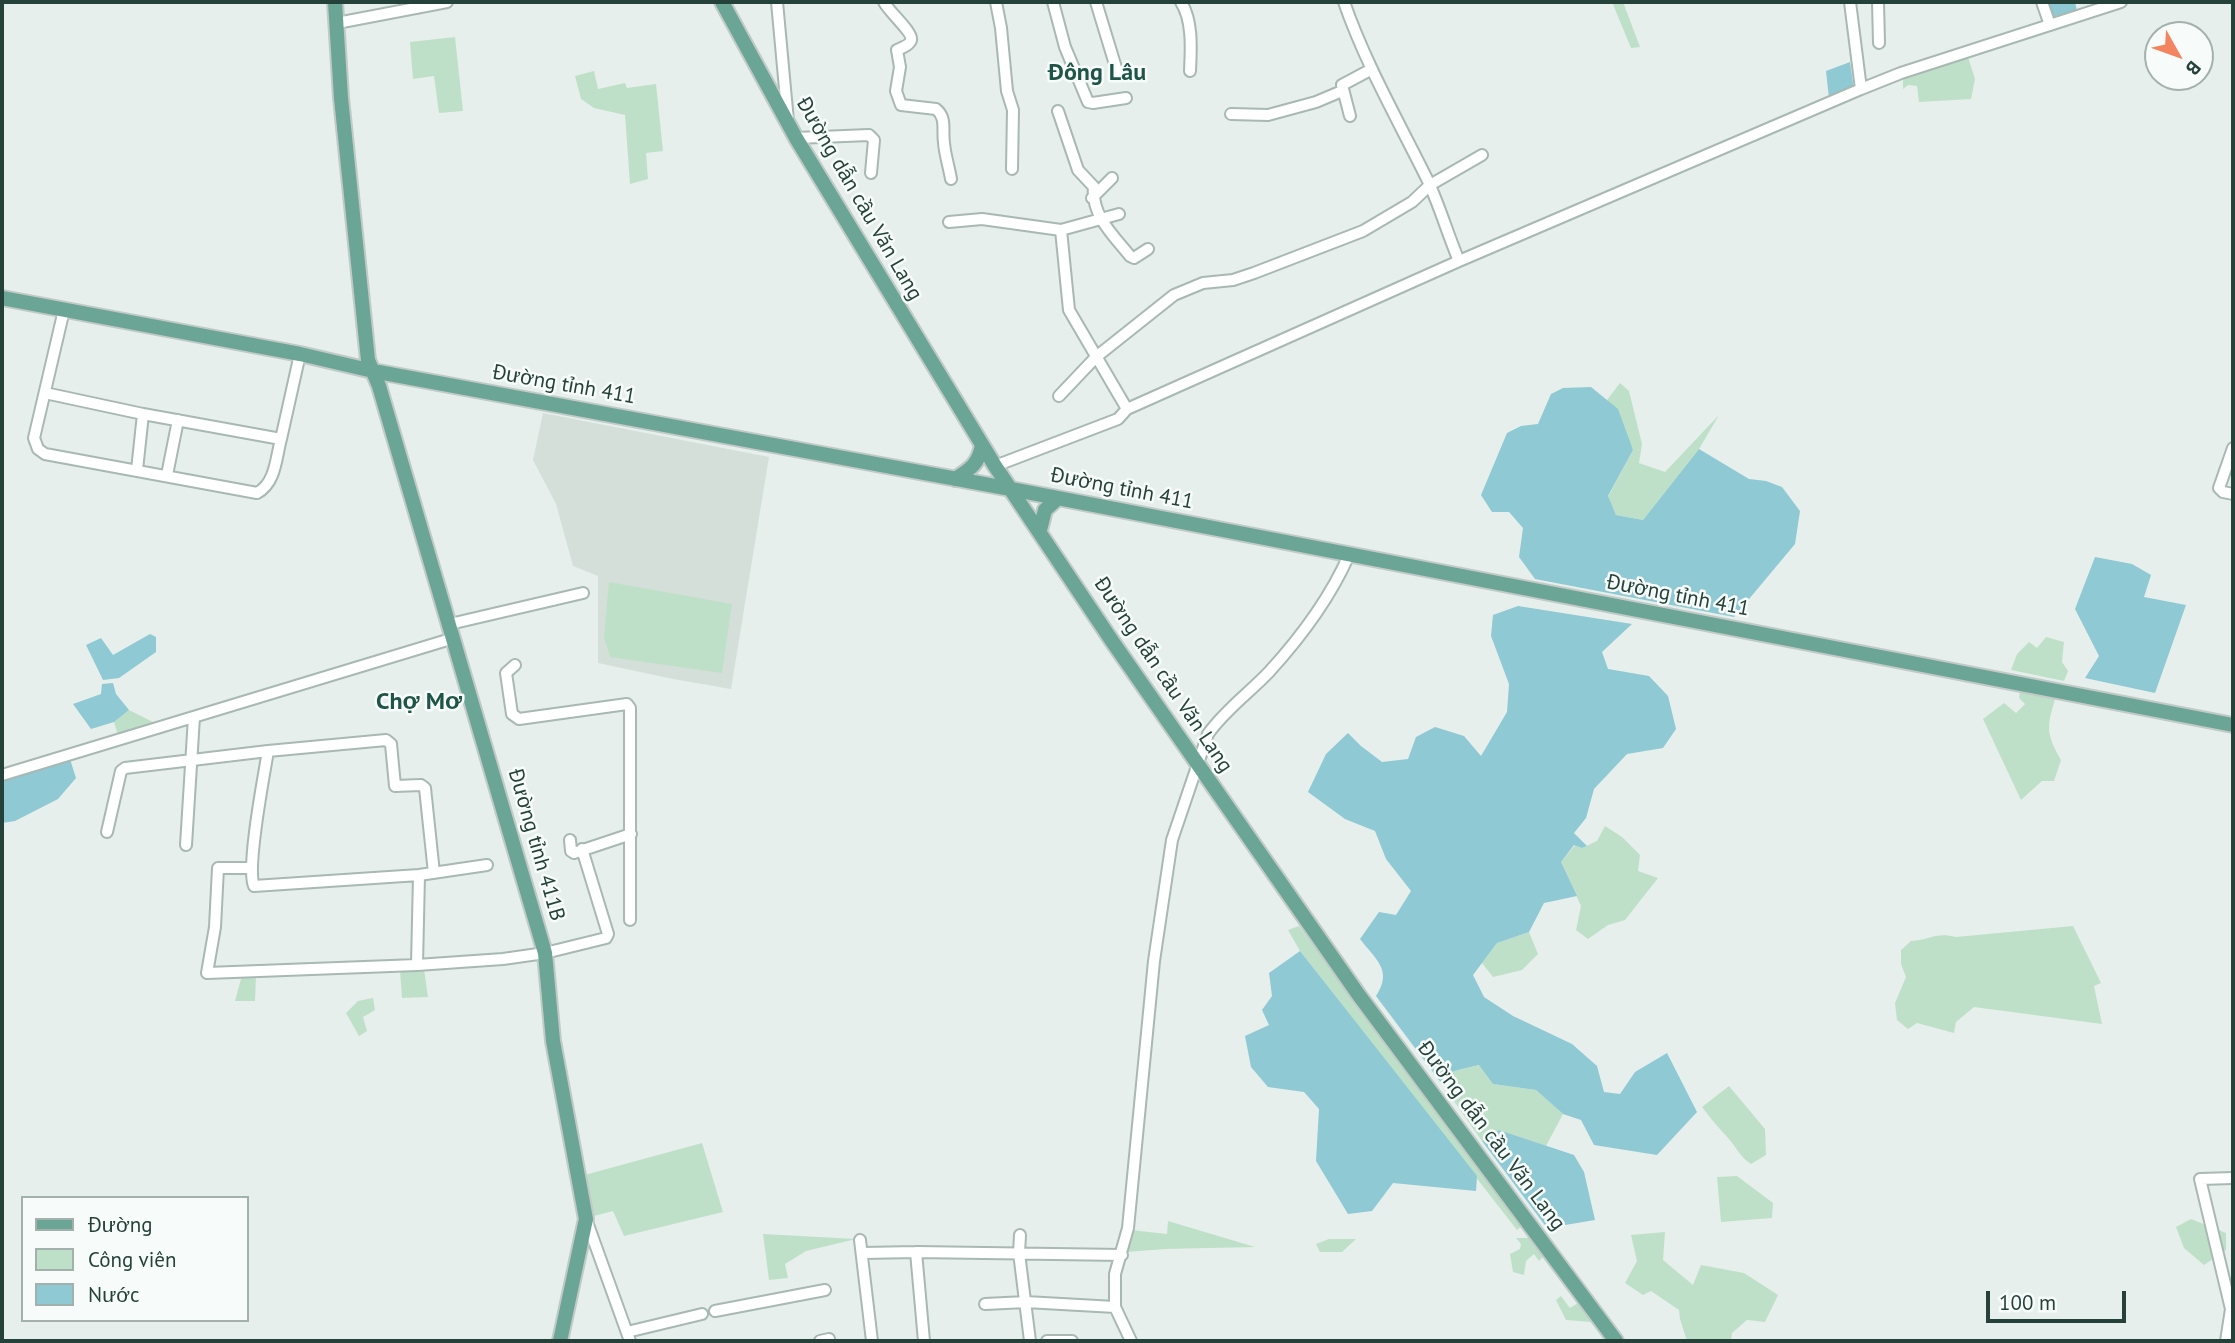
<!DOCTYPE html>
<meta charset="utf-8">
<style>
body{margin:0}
#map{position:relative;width:2235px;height:1343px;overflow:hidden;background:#e6efeb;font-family:"PT Sans",sans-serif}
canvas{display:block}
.frame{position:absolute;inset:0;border:4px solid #24423a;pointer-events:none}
.legend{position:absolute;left:21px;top:1196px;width:228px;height:126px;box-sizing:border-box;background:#f7fbf9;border:2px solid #a3b1ad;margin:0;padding:9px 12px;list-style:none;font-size:21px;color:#24423a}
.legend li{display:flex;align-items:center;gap:14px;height:35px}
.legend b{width:35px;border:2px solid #a3b1ad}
.north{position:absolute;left:2144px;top:21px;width:70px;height:70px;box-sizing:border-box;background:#f7fbf9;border:2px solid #a3b1ad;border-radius:50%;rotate:130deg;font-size:19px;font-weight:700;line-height:28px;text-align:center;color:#24423a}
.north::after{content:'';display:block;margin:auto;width:24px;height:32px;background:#f4845f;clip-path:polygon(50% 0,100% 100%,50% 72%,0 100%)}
.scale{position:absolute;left:1986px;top:1291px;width:140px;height:32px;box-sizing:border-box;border:4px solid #24423a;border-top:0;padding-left:9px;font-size:21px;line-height:24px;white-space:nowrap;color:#24423a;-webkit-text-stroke:5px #f7fbf9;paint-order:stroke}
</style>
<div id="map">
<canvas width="2235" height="1343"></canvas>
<div class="frame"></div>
<ul class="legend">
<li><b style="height:9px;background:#6aa596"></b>Đường</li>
<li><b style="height:19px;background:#bfe0c8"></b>Công viên</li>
<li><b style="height:19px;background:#8ec9d4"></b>Nước</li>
</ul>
<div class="north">B</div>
<div class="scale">100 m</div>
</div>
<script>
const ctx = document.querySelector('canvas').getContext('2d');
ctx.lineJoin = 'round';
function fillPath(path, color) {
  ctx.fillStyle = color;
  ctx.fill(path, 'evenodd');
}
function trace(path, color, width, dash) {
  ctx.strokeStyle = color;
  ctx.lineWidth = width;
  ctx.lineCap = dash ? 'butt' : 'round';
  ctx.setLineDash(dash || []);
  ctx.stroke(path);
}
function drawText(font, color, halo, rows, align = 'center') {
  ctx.font = font + ' "PT Sans",sans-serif';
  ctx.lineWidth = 5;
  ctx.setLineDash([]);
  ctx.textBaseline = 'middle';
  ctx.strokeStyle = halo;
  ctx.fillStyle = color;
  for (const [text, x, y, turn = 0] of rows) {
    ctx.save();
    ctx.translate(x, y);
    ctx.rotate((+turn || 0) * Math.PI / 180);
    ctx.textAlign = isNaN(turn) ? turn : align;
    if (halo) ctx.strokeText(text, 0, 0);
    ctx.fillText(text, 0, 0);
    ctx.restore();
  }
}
const built = new Path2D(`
 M543,413L769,457L731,689L673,679L598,663V576L573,566L556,504L533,460Z`);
const green = new Path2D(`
 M1612,2H1623L1640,47L1631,48Z
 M455,37L463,111L439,113L434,76L413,79L410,42Z
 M1967,54L1975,79L1971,99L1919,102L1917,86L1908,85L1903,89V74Z
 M594,71L598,89L625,83L627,88L656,84L663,151L646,153L648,179L630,184L625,115L594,108L581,99L575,76Z
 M1620,383L1629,391L1642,444L1639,463L1665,472L1719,415L1699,449L1643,520L1616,515L1608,497L1633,450L1607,400Z
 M609,582L732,604L722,673L610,657L604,637Z
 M2046,637L2064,642L2062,662L2068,671L2064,681L2011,670L2017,654L2029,642L2037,648Z
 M2020,691L2056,696C2047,726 2045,732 2061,760L2054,781H2042L2021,800L1983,719L2004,703L2016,713L2025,704L2019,698Z
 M129,710L157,724L118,735L114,722Z
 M1605,826L1622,837L1640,855L1638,871L1658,878L1625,920L1608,925L1588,939L1576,930L1581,906L1561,862L1575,845L1582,848L1597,841Z
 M1299,926L1523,1225L1517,1230L1300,951L1288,930Z
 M2073,926L2101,983L2094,986L2102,1024L1974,1007L1956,1022L1954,1033L1917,1023L1908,1029L1897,1020L1895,1003L1906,977L1901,964V950L1911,941C1931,940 1935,932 1956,937Z
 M1529,932L1538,954L1522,970L1493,977L1482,963L1497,943Z
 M424,969L428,997L402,998L400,970Z
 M242,975H256L255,1001H235Z
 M373,998L375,1010L363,1017L367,1031L359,1036L346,1013L358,1001Z
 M1480,1065L1493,1084L1536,1090L1563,1114L1546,1146L1499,1130L1482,1141L1442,1084L1454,1071Z
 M1729,1086L1765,1129L1766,1155L1751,1164C1740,1157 1737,1148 1728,1138C1719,1128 1711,1119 1702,1107Z
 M702,1143L723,1212L624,1236L613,1211L590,1217L581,1176Z
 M1737,1176L1773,1203L1772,1218L1721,1222L1717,1177Z
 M2191,1219L2226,1233V1250L2204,1265L2184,1248L2176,1227Z
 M1168,1221L1255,1247L1165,1249L1126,1252L1131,1230L1167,1234Z
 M1665,1232L1663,1260L1693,1285L1701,1265L1744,1273L1778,1295L1765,1322L1747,1320L1732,1333L1731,1341H1687L1680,1319L1679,1310L1651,1291L1643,1295L1625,1283L1637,1261L1631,1235Z
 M763,1234L856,1239L806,1251L785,1264L788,1278L769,1280Z
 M1516,1238H1529L1543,1257L1539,1261L1534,1254L1526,1261L1524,1275L1513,1272L1510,1254L1520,1249L1521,1244Z
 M1329,1239H1356L1342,1252H1320L1316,1244Z
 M1561,1296L1570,1308L1578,1303L1591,1322L1566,1320L1556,1300Z`);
const water = new Path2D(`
 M2047,2H2075L2077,11L2051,17Z
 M1850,62L1854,90L1829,98L1826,71Z
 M1591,387L1618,409L1633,450L1608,496L1616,515L1643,520L1699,449L1749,479L1766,481L1782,487L1800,511L1795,544L1734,617L1535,579L1519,557L1523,528L1509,512H1492L1481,495L1507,433L1521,426L1538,424L1551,394L1563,388Z
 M2095,557L2132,564L2151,575L2144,597L2186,605L2155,693L2085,678L2099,656L2075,609Z
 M1518,606L1632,624L1602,652L1608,669L1649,676L1668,696L1676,729L1663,748L1627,754L1594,789L1586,818L1574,833L1587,846L1582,848L1574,845L1561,862L1577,896L1544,903L1529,932L1497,943L1473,975L1484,997L1513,1016L1572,1044L1597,1066L1604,1092L1620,1094L1635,1072L1667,1053L1697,1112L1657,1155L1594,1145L1581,1120L1563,1114L1536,1090L1493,1084L1479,1065L1454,1071L1442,1084L1376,996C1393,970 1376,960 1360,939L1379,912L1396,915L1411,891L1386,859L1375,831L1345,819L1308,792L1326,754L1348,733L1361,746L1382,762L1408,759L1416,737L1435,727L1464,736L1481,756L1507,712L1509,684L1491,636L1493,615Z
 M150,634L156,637V652L119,678L103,680L86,645L101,638L113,655Z
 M113,683L116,694L129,710L114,722L91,729L73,704L101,694L102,684Z
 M70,759L76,778L58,799L15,821L2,823V780Z
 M1300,951L1477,1176L1476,1191L1393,1183L1372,1211L1348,1214L1316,1161L1319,1109L1304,1092L1268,1087L1251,1067L1245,1036L1269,1025L1262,1010L1272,996L1269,973Z
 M1499,1130L1574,1155L1584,1172L1595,1220L1547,1228L1482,1141Z`);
const minor = new Path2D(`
 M777,2L788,121
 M884,2C888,11 913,32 911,40C910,45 901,48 897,50L900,67L896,91L901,105L936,109C947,118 942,130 944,143C945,155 949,167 951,179
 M996,2L1001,28L1007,91L1013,110L1012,169
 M1053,2L1065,47L1088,102L1093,103L1126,98
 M1096,2L1117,71
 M1181,2C1193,21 1191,49 1190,71
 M1344,2C1366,65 1399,122 1428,181C1440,207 1448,235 1459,261
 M1850,2L1861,89
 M1878,2L1879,43
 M2042,2L2050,25
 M337,23L447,2
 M1058,111L1078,170L1094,187C1091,215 1113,235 1130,256L1134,258L1148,249
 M1231,114L1268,115L1316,102L1342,91
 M1350,116L1342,85L1372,69
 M796,138L869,135L874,140L871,173
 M1092,198L1112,178
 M949,222L982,219L1061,230L1069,310L1127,409
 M1061,230L1119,214
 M64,310L34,438L38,449L45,454L257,493C276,483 276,457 281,439
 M45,393L143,414L281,439L300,354
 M1059,396L1096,357L1174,295L1203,283L1233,280L1254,273L1363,231L1412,202L1430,185L1482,155
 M2233,448L2219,488L2223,492L2233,494
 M995,466L1118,419L1127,409L1459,261L1861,89L1901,73L2121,2
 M137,470L143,414
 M167,475L178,420
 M450,624L583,593
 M515,665L506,673L512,714L519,719L627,704L630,708V920
 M268,751C264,775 246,868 254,886L419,875L487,865
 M2,775L454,638
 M107,832L121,771L125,768L268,751L386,740L391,744L395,786L421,785L425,788L434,873
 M570,840L571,851L574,853L631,834
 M186,845L194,717
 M252,868H218L215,927L207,973L417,965L503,959L545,953L606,938L608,934L582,849
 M417,965L419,875
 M586,1219L630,1341
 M1020,1235L1019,1253L1030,1341
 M860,1240L872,1341
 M916,1252L924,1341
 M863,1253L916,1252L1122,1255
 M985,1304L1026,1302L1115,1307
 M715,1311L825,1290
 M627,1332L702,1314
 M820,1341L829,1339
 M1047,1341H1072
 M1131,1341L1115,1307V1274L1128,1228L1154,961L1172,840L1208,734C1225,710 1249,693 1269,672C1301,637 1330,598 1349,555
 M2226,1341L2231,1309L2200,1179L2233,1178`);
const major = new Path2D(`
 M335,2L341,98L368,360L379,386L545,953L553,1041L586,1219L560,1341
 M722,2L796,138L995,466L1112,641L1358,994L1616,1341
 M2,298L300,354L373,371L1011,489L2233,725
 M955,479C971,469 979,463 982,445
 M1040,530L1045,510L1058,498`);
const streetNames = [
 ["Đường dẫn cầu Văn Lang",859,199,60],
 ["Đường tỉnh 411",564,385,10],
 ["Đường tỉnh 411",1122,489,11],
 ["Đường tỉnh 411",1678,596,11],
 ["Đường dẫn cầu Văn Lang",1163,675,56],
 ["Đường tỉnh 411B",536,845,74],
 ["Đường dẫn cầu Văn Lang",1491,1136,53]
];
const quarterNames = [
 ["Đông Lâu",1097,73],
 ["Chợ Mơ",419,702]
];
fillPath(built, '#d4dfda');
fillPath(green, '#bfe0c8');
fillPath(water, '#8ec9d4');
trace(minor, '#a8b8b2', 14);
trace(major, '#c2cac8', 18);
trace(minor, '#fff', 10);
trace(major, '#6aa596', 14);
drawText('21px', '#24423a', '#f7fbf9', streetNames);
drawText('bold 24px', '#1f5548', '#f7fbf9', quarterNames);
</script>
